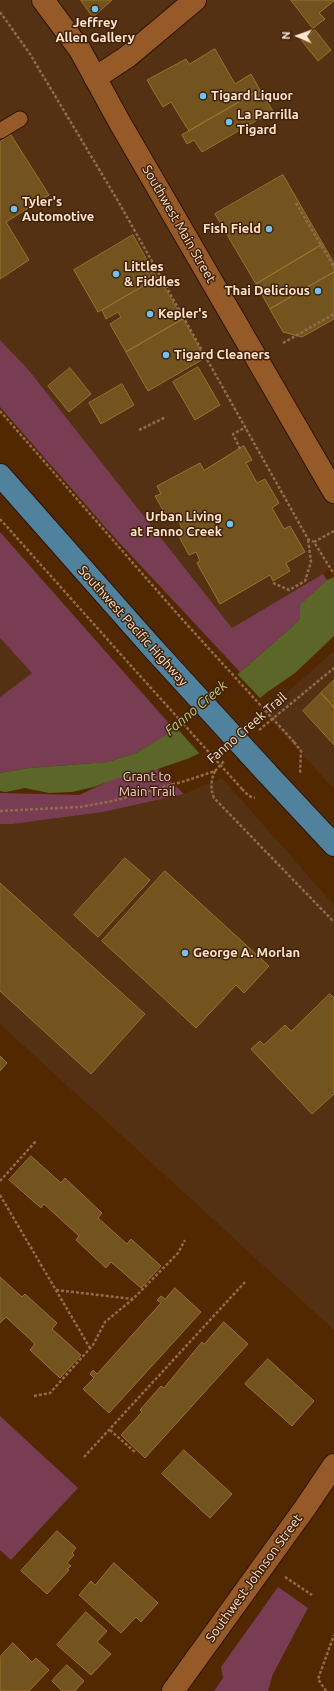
<!DOCTYPE html>
<style>
body{margin:0}
#map{position:relative;width:334px;height:1691px;overflow:hidden;background:#522800;font-family:Ubuntu,sans-serif}
canvas{display:block}
.north{position:absolute;left:278px;top:16px;width:40px;height:40px;-webkit-text-stroke:3px #412207;paint-order:stroke;rotate:272deg;font-size:11px;font-weight:700;line-height:16px;text-align:center;color:#fee3cf}
.north::after{content:'';display:block;margin:auto;width:14px;height:18px;background:#fee3cf;clip-path:polygon(50% 0,100% 100%,50% 72%,0 100%)}
</style>
<div id="map">
<canvas width="334" height="1691"></canvas>
<div class="north">N</div>
</div>
<script>
const ctx = document.querySelector('canvas').getContext('2d');
ctx.lineJoin = 'round';
function fillPath(path, color) {
  ctx.fillStyle = color;
  ctx.fill(path, 'evenodd');
}
function trace(path, color, width, dash) {
  ctx.strokeStyle = color;
  ctx.lineWidth = width;
  ctx.lineCap = dash ? 'butt' : 'round';
  ctx.setLineDash(dash || []);
  ctx.stroke(path);
}
function drawText(font, color, halo, rows, align = 'center') {
  ctx.font = font + ' Ubuntu,sans-serif';
  ctx.lineWidth = 3;
  ctx.setLineDash([]);
  ctx.textBaseline = 'middle';
  ctx.strokeStyle = halo;
  ctx.fillStyle = color;
  for (const [text, x, y, turn = 0] of rows) {
    ctx.save();
    ctx.translate(x, y);
    ctx.rotate((+turn || 0) * Math.PI / 180);
    ctx.textAlign = isNaN(turn) ? turn : align;
    if (halo) ctx.strokeText(text, 0, 0);
    ctx.fillText(text, 0, 0);
    ctx.restore();
  }
}
const built = new Path2D(`
 M0,0H334V565L323,574L232,628L27,368L0,340Z
 M0,638L32,673L0,697Z
 M334,651V789L265,714L271,707Z
 M222,778L334,905V1330L0,1024V824H13L103,812L184,794Z`);
const green = new Path2D(`
 M0,340L27,368L232,628L323,574L327,580L301,605L300,618L292,627L240,672L113,536L0,407Z
 M0,532L174,729L171,732L136,753L108,762L29,768L0,773V697L32,673L0,638Z
 M150,762L184,794L103,812L13,824H0V793L79,795Z
 M0,1416L78,1488L11,1560L0,1550Z
 M278,1587L308,1608L273,1674L268,1691H214L223,1678L221,1667Z`);
const water = new Path2D(`
 M334,577V636L295,673L266,693L198,754L187,759L137,776L118,778L94,787L72,792L49,793L25,788L6,792L0,791V773L29,768L108,762L136,753L171,732L292,627L300,618V605L327,580Z`);
const pier = new Path2D(`
 M236,673L261,699L200,754L175,726Z`);
const building = new Path2D(`
 M81,0H112L93,17Z
 M291,0H334V1L319,13L325,19L313,28Z
 M315,30L331,50L318,61L302,41Z
 M215,49L235,84L251,74L260,90L189,131L171,102L163,107L147,80L186,59L189,64Z
 M260,90L273,111L202,152L194,140L187,144L182,135Z
 M11,135L49,195L6,222L29,260L0,279V142Z
 M283,175L323,244L256,284L215,214Z
 M133,235L157,278L98,312L74,270Z
 M323,244L334,263V272L270,309L256,284Z
 M334,272V319L302,337L283,332L270,309Z
 M159,278L183,319L126,352L110,324L121,317L118,312L106,319L102,310L153,280V281Z
 M183,319L205,358L148,391L126,352Z
 M198,367L220,405L195,420L173,382Z
 M70,368L91,394L69,412L48,386Z
 M122,384L134,405L101,424L89,403Z
 M244,446L252,460L246,463L257,483L265,479L279,503L272,508L284,529L290,526L305,552L286,563L290,571L273,581L270,575L220,604L197,563L200,561L196,552L189,555L176,531L182,528L177,518L170,522L155,496L161,494L157,486L200,463L204,470Z
 M334,680V707L321,693Z
 M321,693L334,708V745L303,711Z
 M125,858L150,880L98,937L74,915Z
 M165,871L269,966L244,993L236,985L196,1028L102,941Z
 M0,883L145,1014L91,1074L0,991Z
 M330,994L334,998V1094L312,1114L251,1049L260,1041L264,1045L285,1025L291,1031Z
 M0,1056L7,1063L0,1071Z
 M31,1156L61,1183L65,1178L102,1213L98,1218L127,1244L131,1239L161,1266L141,1288L111,1262L106,1268L76,1240L79,1236L44,1204L41,1208L9,1180Z
 M0,1277L22,1297L25,1294L57,1323L52,1329L81,1355L60,1378L30,1350L35,1344L6,1317L0,1323Z
 M175,1288L201,1312L109,1413L83,1389L94,1378L90,1374L93,1370L97,1374L161,1303L157,1300L161,1296L165,1299Z
 M224,1322L248,1344L145,1458L121,1435L142,1412L140,1410L161,1386L164,1388L202,1342L204,1344Z
 M268,1359L314,1401L292,1426L245,1384Z
 M184,1450L232,1494L210,1518L162,1474Z
 M57,1531L76,1548L72,1553L74,1555L67,1563L71,1566L67,1569L69,1570L47,1594L21,1571Z
 M114,1563L158,1603L141,1622L136,1617L121,1633L79,1595L91,1581L95,1585Z
 M86,1612L107,1631L97,1642L111,1654L91,1675L57,1645Z
 M13,1643L32,1662L36,1658L49,1670L29,1691H0V1657Z
 M67,1665L84,1681L75,1691H62L52,1681Z`);
const path = new Path2D(`
 M0,12L30,54L118,201L308,539L314,542
 M296,203L334,267
 M283,343L334,314
 M0,411L181,618
 M139,430L166,417
 M240,449L233,434L246,427
 M0,519L133,668
 M334,531L314,542L334,574
 M273,583L289,590L305,581L311,562L308,539
 M259,730L334,668
 M294,742L301,751L300,773
 M215,771C211,780 210,788 214,798L334,922
 M242,789L249,796L255,798
 M0,811L80,807L113,801L185,781L215,771L224,761
 M0,1181L36,1141
 M0,1195L90,1348
 M56,1290L133,1299
 M34,1396L50,1393L93,1345L105,1322L133,1299L178,1253L185,1240
 M110,1430L136,1453
 M84,1457L245,1282
 M285,1577L312,1595
 M326,1691L318,1679L334,1635`);
const service = new Path2D(`
 M0,131L20,119`);
const minor = new Path2D(`
 M173,1691L305,1508L334,1465`);
const tertiary = new Path2D(`
 M43,0L80,50L120,123L334,492
 M95,78L127,57L195,0`);
const trunk = new Path2D(`
 M0,475L150,645
 M265,771L334,845`);
const pathBridge = new Path2D(`
 M181,618L294,742
 M133,668L242,789`);
const trunkBridge = new Path2D(`
 M150,645L265,771`);
const markers = [
 [95,9,4,"#70c1f4"],
 [203,96,4,"#70c1f4"],
 [229,122,4,"#70c1f4"],
 [14,209,4,"#70c1f4"],
 [269,229,4,"#70c1f4"],
 [116,274,4,"#70c1f4"],
 [318,291,4,"#70c1f4"],
 [150,314,4,"#70c1f4"],
 [166,355,4,"#70c1f4"],
 [230,524,4,"#70c1f4"],
 [185,953,4,"#70c1f4"]
];
const poiNames = [
 ["Jeffrey",95,23,"center"],
 ["Allen Gallery",95,38,"center"],
 ["Tigard Liquor",211,96],
 ["La Parrilla",237,115],
 ["Tigard",237,130],
 ["Tyler's",22,202],
 ["Automotive",22,217],
 ["Fish Field",261,229,"right"],
 ["Littles",124,267],
 ["& Fiddles",124,282],
 ["Thai Delicious",310,291,"right"],
 ["Kepler's",158,314],
 ["Tigard Cleaners",174,355],
 ["Urban Living",222,517,"right"],
 ["at Fanno Creek",222,532,"right"],
 ["George A. Morlan",193,953]
];
const streetNames = [
 ["Southwest Main Street",179,224,60],
 ["Southwest Pacific Highway",133,626,48],
 ["Fanno Creek Trail",247,728,-41],
 ["Southwest Johnson Street",254,1578,-54]
];
const parkNames = [
 ["Grant to",147,777],
 ["Main Trail",147,792]
];
const waterNames = [
 ["Fanno Creek",196,708,-40]
];
fillPath(built, '#543113');
fillPath(green, '#783d52');
fillPath(water, '#5b6628');
fillPath(pier, '#522800');
fillPath(building, '#73541f');
trace(building, '#9a722b', 1);
trace(service, '#311400', 17);
trace(minor, '#311400', 24);
trace(tertiary, '#311400', 24);
trace(trunk, '#311400', 24);
trace(path, '#906c4b', 2.5, [3, 2]);
trace(service, '#955a28', 15);
trace(minor, '#955a28', 22);
trace(tertiary, '#955a28', 22);
trace(trunk, '#50829d', 22);
trace(trunkBridge, '#311400', 24, []);
trace(pathBridge, '#906c4b', 2.5, [3, 2]);
trace(trunkBridge, '#50829d', 22);
for (const [x, y, r, color] of markers) {
  const dot = new Path2D();
  dot.arc(x, y, r, 0, 2 * Math.PI);
  ctx.fillStyle = color;
  ctx.fill(dot);
  trace(dot, '#412207', 1.5);
}
drawText('bold 13px', '#fee3cf', '#412207', poiNames, 'left');
drawText('13px', '#fee3cf', '#412207', streetNames);
drawText('13px', '#f5cdd9', '#412207', parkNames);
drawText('italic 14px', '#bccd73', '#412207', waterNames);
</script>
